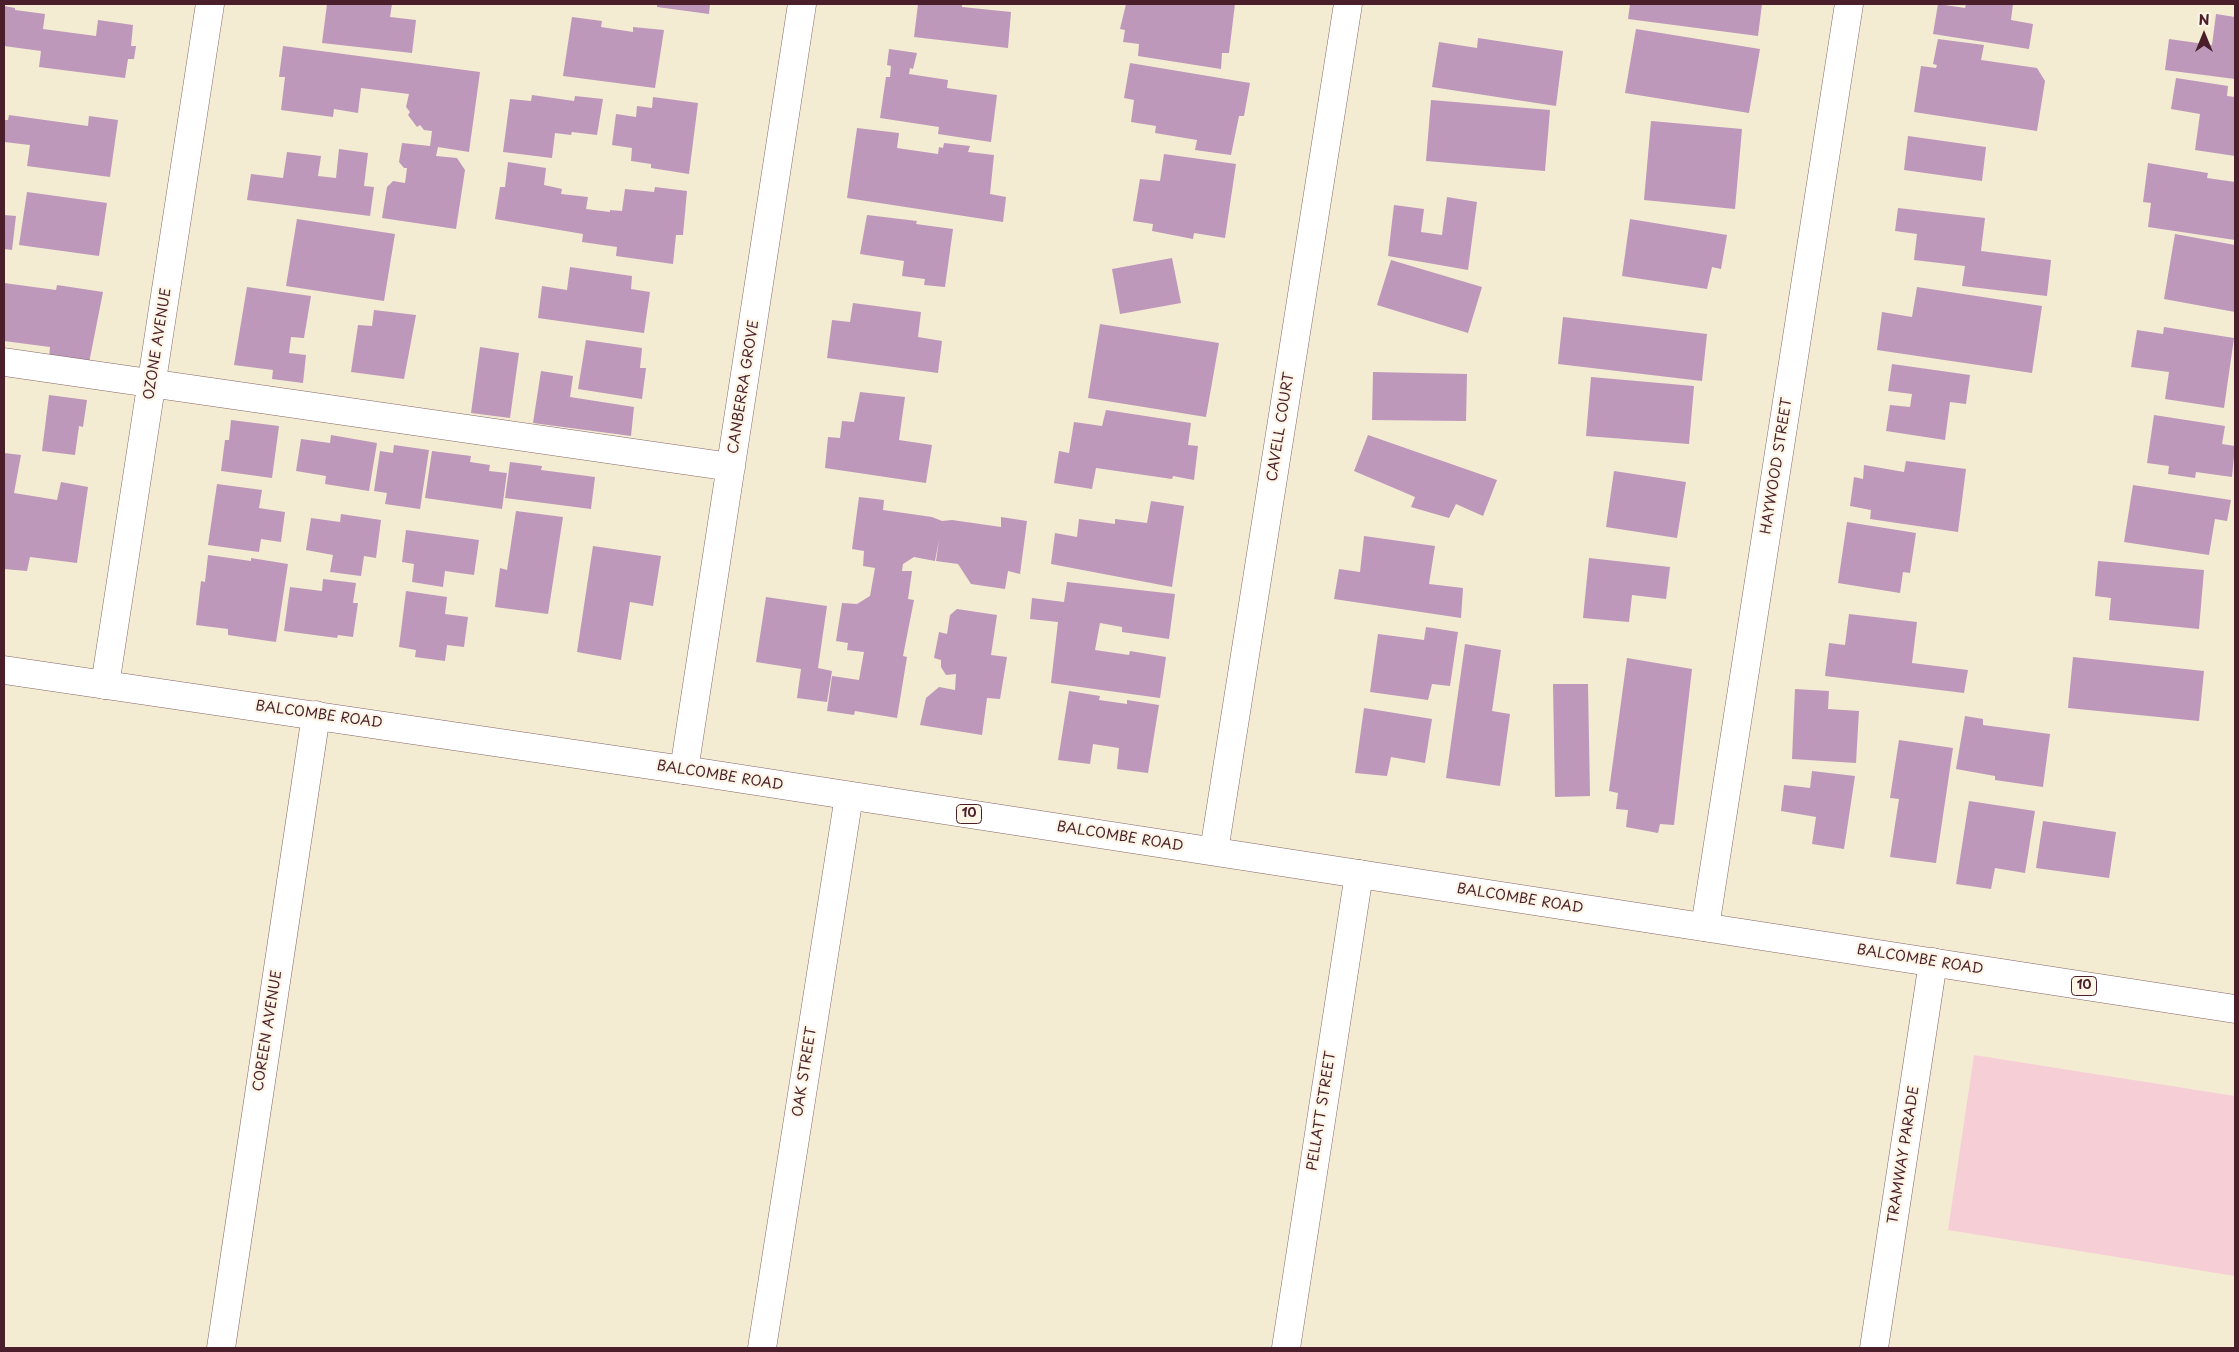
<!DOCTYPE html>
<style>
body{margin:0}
#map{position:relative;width:2239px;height:1352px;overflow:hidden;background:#f4ebd3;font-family:"Playpen Sans",sans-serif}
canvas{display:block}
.frame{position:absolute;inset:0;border:5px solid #4a1f2b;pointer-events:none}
.north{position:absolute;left:2179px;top:10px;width:50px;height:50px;-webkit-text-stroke:4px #fcf5e5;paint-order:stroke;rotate:0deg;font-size:14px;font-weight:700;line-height:20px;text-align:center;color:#4a1f2b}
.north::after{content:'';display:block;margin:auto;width:18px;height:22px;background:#4a1f2b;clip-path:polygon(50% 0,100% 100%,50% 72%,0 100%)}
</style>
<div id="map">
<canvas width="2239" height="1352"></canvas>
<div class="frame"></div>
<div class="north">N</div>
</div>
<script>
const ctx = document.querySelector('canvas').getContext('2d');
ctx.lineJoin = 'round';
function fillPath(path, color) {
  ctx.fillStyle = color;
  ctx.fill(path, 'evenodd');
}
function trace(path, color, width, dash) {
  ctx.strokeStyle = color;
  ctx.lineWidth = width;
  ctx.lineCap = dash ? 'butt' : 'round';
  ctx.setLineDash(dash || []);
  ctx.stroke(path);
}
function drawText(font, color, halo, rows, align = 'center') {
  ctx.font = font + ' "Playpen Sans",sans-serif';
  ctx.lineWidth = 4.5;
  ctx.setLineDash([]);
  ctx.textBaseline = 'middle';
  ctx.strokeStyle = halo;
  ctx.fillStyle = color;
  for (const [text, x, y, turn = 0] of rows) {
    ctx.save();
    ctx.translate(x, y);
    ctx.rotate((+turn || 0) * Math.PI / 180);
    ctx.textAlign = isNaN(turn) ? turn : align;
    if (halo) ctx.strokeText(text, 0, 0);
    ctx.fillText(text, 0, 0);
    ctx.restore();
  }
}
const built = new Path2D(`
 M1974,1055L2235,1096V1276L1948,1230Z`);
const building = new Path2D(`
 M327,4H392L390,17L416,20L412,53L322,43Z
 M657,4H710L709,14L657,7Z
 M918,4H962V7L1011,12L1008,48L914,37Z
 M1126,4H1235L1229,53H1222L1221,69L1138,56L1139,44L1123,42L1125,30L1120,29Z
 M1630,4H1762L1758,36L1628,19Z
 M1938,4L1965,8L1966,4H2013L2011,20L2033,24L2029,49L1933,34Z
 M4,6L15,8V10L45,14L43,29L96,36L98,20L133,25L131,46H136L134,59H128L125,78L39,67L41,51L4,46Z
 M2216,14L2235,17V79L2165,70L2169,39L2212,45Z
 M572,17L602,21L601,27L633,32V27L664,30L655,88L563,76Z
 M1636,29L1760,49L1749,113L1625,93Z
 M1478,38L1563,51L1556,106L1432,87L1439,42L1477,48Z
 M1938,39L1984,45L1981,60L2037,68L2045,81L2037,131L1914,112L1921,66L1936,68L1937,65L1933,64Z
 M283,46L480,72L469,152L438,147L436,156L457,158L465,170L456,229L382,218L387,187L393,181L405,183L407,168H404L399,162L402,143L430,146L432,131L424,130L420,125L417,127L408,115L410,112L406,107L409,94L361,88L358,113L334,109L333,117L281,110L285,77H279Z
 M889,49L917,53L913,69L910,68L909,74L948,80L947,88L997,95L991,142L938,134L939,127L880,118L886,77H890L891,66L887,65Z
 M1130,63L1250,83L1244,116H1239L1231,155L1195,150L1197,140L1155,133L1156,126L1131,122L1134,100L1124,98Z
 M2176,78L2228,86L2227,96L2235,97V156L2195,150L2200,114L2171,109Z
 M532,95L574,101L575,96L603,99L597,135L572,132L571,135L555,133L552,158L503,152L510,99L531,101Z
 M653,97L698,103L689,174L651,168V164L631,161L632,148L612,145L616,114L636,117L637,106L652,108Z
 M1431,100L1550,110L1545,171L1426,161Z
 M9,115L88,126L89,116L118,120L110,177L27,166L30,145L4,142V120H8Z
 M1651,121L1742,129L1735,209L1644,200Z
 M857,128L899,133L897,148L938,154L939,147L943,148L944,143L970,146L968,152L994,155L990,194L1006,197L1003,222L847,198Z
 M1908,136L1986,147L1982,181L1904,170Z
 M339,149L368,153L364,186L374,187L370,216L247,200L251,174L283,178L287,152L321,156L318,176L336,178Z
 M1164,154L1236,164L1225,238L1194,233L1193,239L1152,231L1153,224L1133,221L1140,179L1160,181Z
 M508,162L546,168L544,185L562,189L561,194L588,197L586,209L610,212V210L622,211L625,189L654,192L655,187L687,191L683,235H676L673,264L616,256L617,247L582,242L583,234L495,219L500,187H505Z
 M2148,163L2208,173L2207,178L2235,182V240L2148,227L2151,203L2143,202Z
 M27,192L107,203L99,256L19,245Z
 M1447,197L1477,202L1468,270L1388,256L1394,205L1424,209L1421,232L1442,235Z
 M1898,208L1985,218L1981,251L2051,260L2047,296L1962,286L1965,266L1914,260L1917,234L1895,231Z
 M4,215L16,216L12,250L4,249Z
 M867,215L917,221L916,224L953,229L945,287L924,285L925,279L902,276L904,261L860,254Z
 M297,219L395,234L384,301L286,286Z
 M1630,219L1727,235L1721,269L1712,267L1707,289L1622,276Z
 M2175,234L2235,245V312L2164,299Z
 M1172,258L1181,303L1120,314L1112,269Z
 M1391,260L1482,287L1468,333L1377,305Z
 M570,267L632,276L631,289L650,292L644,333L538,318L542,286L567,290Z
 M4,283L56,290L57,285L103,292L89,363L49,357L50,347L4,341Z
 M247,287L311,296L304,338L291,337L289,353L306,355L303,383L272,379L273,370L234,365Z
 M1917,287L2042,306L2032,373L1877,350L1882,312L1912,317Z
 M853,303L921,312L918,337L942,341L938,373L827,358L832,320L850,322Z
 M374,310L416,315L404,379L351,372L358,325L372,326Z
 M1563,317L1707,334L1702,381L1558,364Z
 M1100,324L1219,343L1206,417L1088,398Z
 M2164,327L2234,338L2224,408L2165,399L2169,372L2131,367L2137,330L2163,334Z
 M586,340L642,348L640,368H646L642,399L578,389Z
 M480,347L519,353L510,418L471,413Z
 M1892,364L1970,375L1966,404L1950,402L1945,440L1886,431L1890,405L1910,407L1912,394L1888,391Z
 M541,371L573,376L570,397L634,407L631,436L533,423Z
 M1373,372L1467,374L1466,421L1372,420Z
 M1591,377L1694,386L1689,444L1586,436Z
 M860,392L905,397L899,440L932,445L926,483L825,468L828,437L840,438L842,421L854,422Z
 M49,395L87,400L83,427L79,426L75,455L42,451Z
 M1106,410L1191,423L1188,445L1198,446L1194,480L1173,476L1172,479L1096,468L1092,489L1054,483L1059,451L1069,453L1074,422L1102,426Z
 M2154,415L2225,426L2222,444L2235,446L2232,477L2196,472L2195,478L2168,474L2169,466L2147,463Z
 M231,420L279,426L272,478L221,471L225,440H229Z
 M331,435L377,443L369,491L325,484L326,476L296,471L301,439L330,443Z
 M1368,435L1497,480L1483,516L1456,504L1449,518L1411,507L1415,497L1354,471Z
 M394,445L429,450L420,509L385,504L387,493L374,491L380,451L393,453Z
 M432,451L471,456L470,462L490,465L489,471L507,473L502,509L425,498Z
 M4,453L21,455L14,493L57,500L61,482L88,487L77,563L30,557L27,571L4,569Z
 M1906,461L1966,469L1958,532L1870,519L1871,510L1850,506L1854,477L1863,479L1864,465L1904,472Z
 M510,462L542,466L541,470L595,477L591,509L505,498Z
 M1614,471L1686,482L1677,538L1606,527Z
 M217,484L262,490L259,508L285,512L281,542L261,539L259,552L208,545Z
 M2133,485L2231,500L2227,521L2215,519L2209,555L2124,542Z
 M859,497L884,500L883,510L932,517L942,521L952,520L1001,527V517L1027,521L1020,574L1008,571L1005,589L971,584L958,564L936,561L939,540L935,561L914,557L903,564L902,571H912L908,599L914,600L903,656L907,657L897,718L855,711L854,715L827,711L832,676L859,680L864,652L847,650L848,643L836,641L842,603L857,604L870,596L875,568L863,566L864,551L852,549Z
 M1151,501L1184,506L1172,587L1051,564L1055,533L1077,537L1079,519L1115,524V519L1147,523Z
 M516,511L563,517L548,614L495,607L500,568L507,570Z
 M341,514L381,520L376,558L364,556L361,576L330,572L333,555L306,550L311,518L340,522Z
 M1847,522L1916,533L1910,573L1903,572L1900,593L1838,583Z
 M406,530L479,540L474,575L445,571L443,587L412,582L414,564L402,562Z
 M1364,536L1435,546L1429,584L1463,588L1461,618L1334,599L1339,569L1360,572Z
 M593,546L661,556L653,606L630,602L621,660L577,652Z
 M208,555L251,561V558L288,564L276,642L228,635V629L196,625L201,581L205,582Z
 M1589,558L1670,567L1666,599L1632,595L1629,622L1583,618Z
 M2098,561L2204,570L2199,629L2109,620L2111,598L2095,596Z
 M323,579L356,583L353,603H358L353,637L338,635L337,638L284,631L290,587L322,591Z
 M1067,582L1175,594L1169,639L1122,632V627L1100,623L1095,650L1129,655L1130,651L1166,657L1160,698L1051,683L1058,622L1030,619L1032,598L1064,602Z
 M406,591L447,597L445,614L468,617L464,647L447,645L445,661L415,657L416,650L399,647Z
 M766,597L827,606L818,668L832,671L827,702L797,698L801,669L756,662Z
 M957,609L997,615L991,655L1007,657L1000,699L987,698L982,735L920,725L926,698L939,687L955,690L956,674L946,675L941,667V660L934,658L939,632L947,634L950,615Z
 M1849,614L1917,622L1912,663L1968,670L1964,693L1825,676L1829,643L1845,645Z
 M1426,627L1458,632L1450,686L1432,684L1428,700L1370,692L1378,634L1424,640Z
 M1465,644L1501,650L1492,711L1510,714L1500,786L1446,778Z
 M2073,657L2204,671L2199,721L2068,708Z
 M1627,658L1692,669L1674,825L1660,824L1658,833L1626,827L1628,810L1616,809L1618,793L1609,791Z
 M1553,684H1588L1590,796L1555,797Z
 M1795,689L1829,691L1828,709L1859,711L1856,763L1792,759Z
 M1069,691L1100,696L1099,700L1127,704V700L1159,705L1148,773L1117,769L1119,748L1093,744L1090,764L1058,760Z
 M1364,708L1432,719L1425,763L1391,757L1387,776L1355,773Z
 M1965,716L1983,719V725L2050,734L2043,787L1995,780V776L1956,769Z
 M1899,740L1953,748L1936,863L1890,857L1899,799L1890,798Z
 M1812,771L1855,776L1844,849L1812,844L1816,817L1781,811L1784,785L1810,788Z
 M1969,801L2035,811L2025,873L1995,868L1991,889L1956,884Z
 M2043,821L2116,832L2109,878L2036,868Z`);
const street = new Path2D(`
 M4,362L731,467
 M105,685L210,4
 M684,770L802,4
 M1214,851L1348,4
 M1705,927L1849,4
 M221,1348L316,715
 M762,1348L849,796
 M1286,1348L1359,874
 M1874,1348L1933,962`);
const primary = new Path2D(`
 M4,670L684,770L2235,1009`);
const shields = [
 [969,814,25],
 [2084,986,25]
];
const shieldNames = [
 ["10",969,814],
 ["10",2084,986]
];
const streetNames = [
 ["OZONE AVENUE",158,344,-81],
 ["CANBERRA GROVE",744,387,-81],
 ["CAVELL COURT",1281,427,-81],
 ["HAYWOOD STREET",1777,466,-81],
 ["BALCOMBE ROAD",319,715,8],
 ["BALCOMBE ROAD",720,776,9],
 ["BALCOMBE ROAD",1120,837,9],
 ["BALCOMBE ROAD",1520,899,9],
 ["BALCOMBE ROAD",1920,960,9],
 ["COREEN AVENUE",268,1031,-81],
 ["OAK STREET",805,1072,-81],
 ["PELLATT STREET",1322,1111,-81],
 ["TRAMWAY PARADE",1904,1155,-81]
];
fillPath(built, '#f6cfd6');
fillPath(building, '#bd98bb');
trace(street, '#866666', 29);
trace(primary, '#866666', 29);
trace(street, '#fff', 28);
trace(primary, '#fff', 28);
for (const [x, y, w] of shields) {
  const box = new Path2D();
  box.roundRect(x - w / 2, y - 9.5, w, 19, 4);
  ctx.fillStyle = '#fcf5e5';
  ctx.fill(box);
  trace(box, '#4a1f2b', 1);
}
drawText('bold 12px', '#4a1f2b', null, shieldNames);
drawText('14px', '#4a1f2b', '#fcf5e5', streetNames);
</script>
